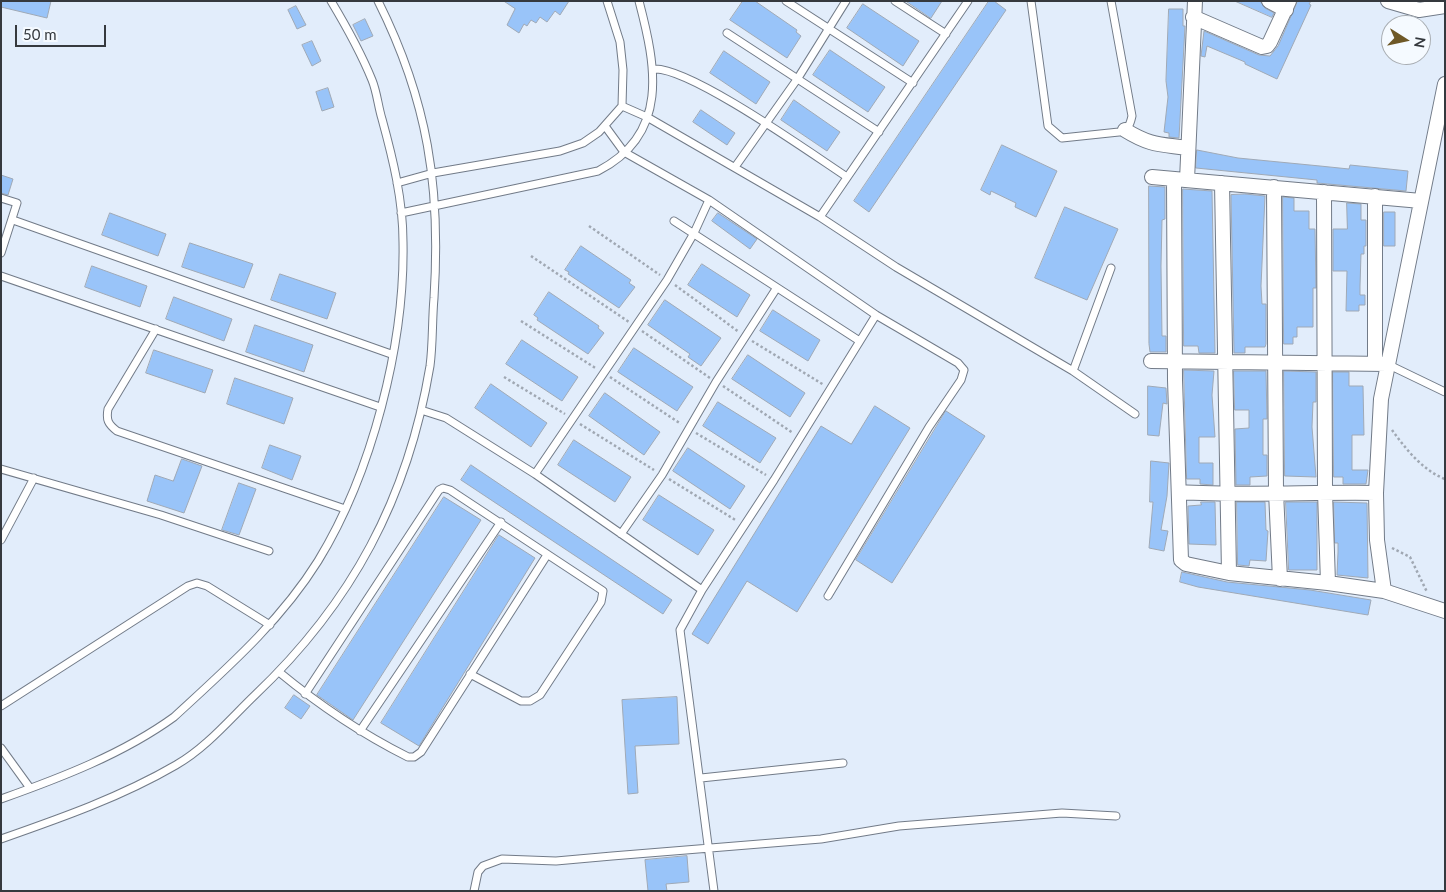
<!DOCTYPE html>
<style>
body{margin:0}
#map{position:relative;width:1446px;height:892px;overflow:hidden;background:#e2edfb;font-family:Lato,sans-serif}
canvas{display:block}
.frame{position:absolute;inset:0;border:2px solid #35393e;pointer-events:none}
.north{position:absolute;left:1381px;top:15px;width:50px;height:50px;box-sizing:border-box;background:#f5faff;border:1px solid #a8adb2;border-radius:50%;rotate:100deg;font-size:14px;font-weight:700;line-height:20px;text-align:center;color:#35393e}
.north::after{content:'';display:block;margin:auto;width:18px;height:22px;background:#6e5827;clip-path:polygon(50% 0,100% 100%,50% 72%,0 100%)}
.scale{position:absolute;left:15px;top:25px;width:91px;height:22px;box-sizing:border-box;border:2px solid #35393e;border-top:0;padding-left:6px;font-size:15px;line-height:18px;white-space:nowrap;color:#35393e;-webkit-text-stroke:4px #f5faff;paint-order:stroke}
</style>
<div id="map">
<canvas width="1446" height="892"></canvas>
<div class="frame"></div>
<div class="north">N</div>
<div class="scale">50 m</div>
</div>
<script>
const ctx = document.querySelector('canvas').getContext('2d');
ctx.lineJoin = 'round';
function fillPath(path, color) {
  ctx.fillStyle = color;
  ctx.fill(path, 'evenodd');
}
function trace(path, color, width, dash) {
  ctx.strokeStyle = color;
  ctx.lineWidth = width;
  ctx.lineCap = dash ? 'butt' : 'round';
  ctx.setLineDash(dash || []);
  ctx.stroke(path);
}
const building = new Path2D(`
 M1,1H51L47,18L1,7Z
 M504,1H569L560,15L555,11L547,22L540,17L536,23L531,20L527,26L524,24L519,33L507,25L515,9Z
 M743,1H755L797,30L796,32L801,36L787,58L730,20Z
 M906,1H942L931,18Z
 M989,1H994L1006,10L869,212L854,201Z
 M1235,1H1260L1265,8L1274,13L1272,17Z
 M1298,1H1311L1309,4L1311,5L1277,79L1245,64V62L1207,46L1205,57L1201,56L1204,31L1259,55L1270,56L1278,46Z
 M863,4L919,41L903,66L847,28Z
 M296,6L306,25L297,29L288,10Z
 M1169,9H1183V26H1185L1179,138L1169,137V133L1164,132L1168,97L1166,81Z
 M365,19L373,36L361,41L353,25Z
 M312,41L321,61L312,66L302,45Z
 M830,50L885,87L868,112L813,75Z
 M724,51L770,82L756,104L710,73Z
 M328,88L334,107L322,111L316,92Z
 M794,100L840,132L827,151L781,120Z
 M701,110L735,133L727,145L693,122Z
 M1002,145L1057,171L1036,217L1015,207L1016,203L991,191L990,195L981,190Z
 M1197,150L1238,158L1320,166L1349,169L1350,165L1408,171L1406,191L1317,183V180L1196,168Z
 M1,175L13,179L8,195L1,193Z
 M1149,186L1165,187V219L1162,220L1161,266L1162,336H1166V352H1150L1149,344Z
 M1183,189L1212,191L1215,353H1199L1198,346H1184Z
 M1245,194L1265,196L1261,286L1262,304H1266V344L1265,347H1245V353H1234L1231,195Z
 M1283,197L1294,198V211H1309V229H1315L1316,288H1313V327H1297V337H1293V344H1284Z
 M1347,203L1361,204V220H1366V246H1364V254H1361L1360,286V295H1365V305H1359V311H1346L1347,271H1333V229H1347Z
 M1065,207L1118,229L1087,300L1035,278Z
 M1384,212H1395V246H1384Z
 M110,213L166,234L158,256L102,235Z
 M718,213L757,239L750,249L712,221Z
 M190,243L253,264L244,288L182,267Z
 M581,246L631,280L629,283L635,287L619,308L568,274L569,272L565,270Z
 M702,264L750,295L737,317L688,285Z
 M92,266L147,286L140,307L85,287Z
 M280,274L336,293L327,319L271,300Z
 M549,292L599,326L598,328L604,333L588,354L537,320L538,318L534,315Z
 M174,297L232,319L224,341L166,319Z
 M665,300L721,338L701,366L688,357L690,354L648,325Z
 M773,310L820,340L808,361L760,331Z
 M255,325L313,345L304,372L246,352Z
 M522,340L578,377L562,401L506,364Z
 M634,348L693,387L677,411L618,372Z
 M154,350L213,370L205,393L146,373Z
 M748,355L805,393L790,417L732,379Z
 M1184,370L1214,371L1212,395L1215,437H1199V463H1213V485L1200,484V479H1187Z
 M1234,371H1266L1267,419H1263V455H1267V476L1250,477V485H1236L1235,429L1249,428V410H1235Z
 M1284,371L1316,372V402H1313L1312,427L1316,477L1285,476Z
 M1333,372H1349V386H1363L1364,435H1352V470H1368L1366,484H1343V477H1334Z
 M235,378L293,398L284,424L227,404Z
 M491,384L547,423L531,447L475,408Z
 M1148,386L1166,388L1167,404L1163,403L1159,436L1148,435Z
 M605,393L660,432L644,455L589,416Z
 M718,402L776,438L760,463L703,426Z
 M875,406L910,428L797,612L747,581L708,644L692,634L821,426L851,444Z
 M946,411L985,436L892,583L856,560Z
 M574,440L631,477L615,502L558,465Z
 M270,445L301,456L292,480L262,468Z
 M688,448L745,486L730,509L673,471Z
 M182,459L202,466L184,513L147,501L155,475L173,481Z
 M1151,461L1169,463L1167,496L1161,530L1168,531L1164,551L1149,548L1153,502H1150Z
 M471,465L672,600L663,614L461,480Z
 M239,483L256,489L239,535L222,530Z
 M659,495L714,530L698,555L643,520Z
 M444,497L481,520L353,720L317,695Z
 M1201,502H1215L1216,545L1189,544L1188,506L1201,505Z
 M1237,502H1265L1266,530L1268,531L1266,561L1250,560L1249,566L1238,565Z
 M1286,502H1317V570H1289Z
 M1334,502L1367,503L1368,578L1337,575L1338,552V543H1335Z
 M499,535L535,558L419,746L381,723Z
 M1182,572L1227,582L1310,590L1371,600L1368,615L1198,587L1180,582Z
 M294,695L310,706L301,719L285,708Z
 M677,697L679,744L635,746L638,793L628,794L622,700Z
 M687,856L689,882L666,884L667,891H648L645,860Z`);
const path = new Path2D(`
 M589,226L660,275
 M531,256L629,322
 M675,285L739,332
 M521,321L597,369
 M642,331L710,378
 M752,341L824,385
 M504,377L565,414
 M610,377L681,424
 M723,386L793,433
 M580,424L654,470
 M1392,430C1406,449 1422,470 1445,479
 M696,433L766,475
 M669,479L737,521
 M1392,548L1410,557L1427,592`);
const service = new Path2D(`
 M786,1L913,83
 M895,1L946,34
 M1031,1L1048,126L1062,138L1119,132C1128,130 1130,125 1132,116L1111,1
 M727,33L879,132
 M654,69C690,67 812,154 847,177
 M622,106L647,117L820,217L896,267L1073,371L1135,414
 M605,126L624,152L709,200L876,315L958,363L964,370L961,380L929,427L828,596
 M735,167L798,78L846,1
 M397,183L433,173L560,151L583,143L599,132L622,106L623,70L620,42L607,1
 M1,198L17,203L1,253
 M401,213L598,171C670,134 656,66 639,1
 M820,217L968,1
 M13,220L391,354
 M674,221L858,340
 M1,276L380,407
 M156,329L108,409C106,420 108,424 117,431L345,509
 M1387,364L1445,392
 M1073,371L1111,268
 M421,410L446,418L535,474L702,590
 M1,469L161,515L269,551
 M535,474L667,280L694,233L709,200
 M621,534L662,475L716,382L776,289
 M1,540L34,478
 M279,672C319,705 362,734 408,757H414L421,752L547,555
 M305,694L439,490L443,488L450,490L603,591L601,602L540,695L530,701H521L470,674
 M1,706L188,586L197,583L207,586L270,625
 M360,731L501,522
 M1,748L30,788
 M701,778L843,763
 M1,799C60,778 123,754 174,717C226,669 280,622 318,561C372,473 405,344 403,242C403,200 393,159 382,119C378,106 377,92 372,80C361,53 346,26 331,1
 M1,839C61,818 121,797 176,765C206,748 230,719 255,695C352,603 408,498 430,366C433,344 432,320 434,298C441,187 428,101 378,1
 M474,891L478,872L483,866L502,859L556,861L612,856L821,839L899,826L1062,813L1116,816
 M714,891L680,630L702,590L774,480L876,315`);
const minor = new Path2D(`
 M1269,1L1286,10
 M1388,1L1419,10L1445,6
 M1193,17L1262,47L1267,46L1270,42L1289,1
 M1125,130C1151,146 1160,144 1188,148
 M1152,177L1421,201
 M1174,179L1175,380L1181,560L1186,564L1229,573L1328,583L1384,591L1377,540L1376,493L1381,399L1445,84
 M1187,180L1195,1
 M1222,183L1229,573
 M1274,187L1276,492L1280,579
 M1324,192L1325,492L1328,583
 M1151,361L1387,364
 M1375,364V196
 M1179,492C1244,496 1310,492 1376,493
 M1384,591L1445,611`);
fillPath(building, '#99c4f9');
trace(building, '#9fa9b6', 1);
trace(service, '#727b88', 9);
trace(minor, '#727b88', 16);
trace(path, '#a0a8b3', 2.5, [2.5, 2.5]);
trace(service, '#fff', 7);
trace(minor, '#fff', 14);
</script>
